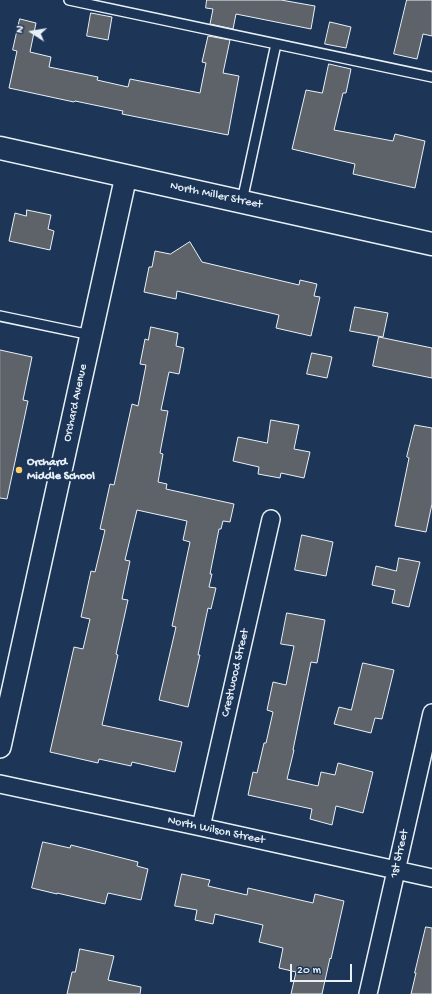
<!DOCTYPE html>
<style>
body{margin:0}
#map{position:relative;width:432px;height:994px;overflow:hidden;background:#1d3557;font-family:"Gochi Hand",sans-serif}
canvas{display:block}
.north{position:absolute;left:12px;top:12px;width:40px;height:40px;-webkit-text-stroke:3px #1d3557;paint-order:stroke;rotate:282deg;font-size:11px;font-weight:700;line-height:16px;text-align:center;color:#e8f1f8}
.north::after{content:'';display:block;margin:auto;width:14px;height:18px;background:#e8f1f8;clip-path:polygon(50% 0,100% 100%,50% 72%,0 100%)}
.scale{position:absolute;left:290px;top:964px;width:62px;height:18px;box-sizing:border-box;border:2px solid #e8f1f8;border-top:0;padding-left:5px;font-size:12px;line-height:14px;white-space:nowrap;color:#e8f1f8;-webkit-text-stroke:3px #1d3557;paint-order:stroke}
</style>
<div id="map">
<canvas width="432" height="994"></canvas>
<div class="north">N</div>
<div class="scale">20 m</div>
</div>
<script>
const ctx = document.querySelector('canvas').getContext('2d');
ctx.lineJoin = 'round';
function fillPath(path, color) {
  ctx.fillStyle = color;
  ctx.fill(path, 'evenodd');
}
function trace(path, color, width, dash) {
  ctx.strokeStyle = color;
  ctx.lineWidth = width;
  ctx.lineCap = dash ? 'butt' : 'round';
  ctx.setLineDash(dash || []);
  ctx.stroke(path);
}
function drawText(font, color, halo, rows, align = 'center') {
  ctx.font = font + ' "Gochi Hand",sans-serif';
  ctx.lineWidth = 4;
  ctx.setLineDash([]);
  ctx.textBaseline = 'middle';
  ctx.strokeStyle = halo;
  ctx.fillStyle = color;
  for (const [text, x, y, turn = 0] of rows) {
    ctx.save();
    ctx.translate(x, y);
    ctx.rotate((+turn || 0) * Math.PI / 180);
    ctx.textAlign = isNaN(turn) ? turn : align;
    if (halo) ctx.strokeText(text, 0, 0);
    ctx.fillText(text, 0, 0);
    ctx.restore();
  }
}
const building = new Path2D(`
 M207,0H281L315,6L311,29L236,14L233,29L210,24L213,9L206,8Z
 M407,0H432V36L423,34L417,59L394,54Z
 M91,13L112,17L108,40L87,36Z
 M20,19L36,23L30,52L51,57L49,67L98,77L97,80L128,87L130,79L200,93L206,63L202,62L208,36L230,40L223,73L239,76L228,135L122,114L123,111L75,101L74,102L9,88L17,51L13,50Z
 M330,22L351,27L346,48L325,44Z
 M329,64L351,69L346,93H343L334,130L393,141L395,134L425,141L415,188L353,174L355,164L292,149L306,90L322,93Z
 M27,210L51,215L48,229L54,231L50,250L9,241L15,213L26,216Z
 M190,242L202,262L299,285L300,280L317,284L314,296L320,297L311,336L276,328L279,315L177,291L176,299L144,292L149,267H152L155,251L170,254Z
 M355,307L388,313L383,337L350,331Z
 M151,327L178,333L176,346L184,348L179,374L169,372L161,410L168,411L160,453L163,454L158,482L167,484L166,489L234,504L230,522L223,521L221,529H219L210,574H212L209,587L216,588L211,609L208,608L198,655H200L188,707L159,700L176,627L172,626L190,542L183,540L187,521L137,510L125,560L130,561L122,599L128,600L116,654L118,655L102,725L182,742L175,772L132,762L131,766L99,759L98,763L50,752L74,647L83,649L90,619L81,617L91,571L95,572L105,530L100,529L110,484L114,485L132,404L138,406L146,365L140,364L145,339L148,340Z
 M379,337L432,348V378L373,366Z
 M0,350L32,357L23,400L28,401L7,499L0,498Z
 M312,353L332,357L327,378L307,374Z
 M271,420L299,425L294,449L310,452L304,478L281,473L280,478L258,474L259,467L233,461L238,437L267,443Z
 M415,425L432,428V504L426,532L395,526L409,458L407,457Z
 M302,535L333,542L326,576L295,570Z
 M399,558L420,562L409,607L392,603L395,590L372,585L376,566L396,571Z
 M287,613L325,620L317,663L311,662L293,750H294L287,779L318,786L321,772L335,775L338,763L373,772L363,813L336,806L332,825L310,819L312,809L248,795L253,772L257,773L264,743H266L273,712L267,710L273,682L286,685L294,646L281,644Z
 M363,663L394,670L382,719L375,718L371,733L334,724L339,707L351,710Z
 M43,842L70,848L71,845L138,862L137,866L148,869L141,900L108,893L105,904L57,893V894L32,888Z
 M182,874L210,880L208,886L247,895L248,888L313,903L315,894L344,901L331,959L330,958L322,994H291L296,972L279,968L283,948L259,942L263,925L215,914L213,924L195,920L197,910L175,906Z
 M426,927L432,928V994H411L416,973H415Z
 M80,949L114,956L108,980L141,987L140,994H67L72,972H75Z`);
const service = new Path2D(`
 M69,0L432,77
 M242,201L276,44
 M0,316L91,335`);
const minor = new Path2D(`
 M0,784L201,827L432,878
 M201,827L271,519
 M368,994L432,713`);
const tertiary = new Path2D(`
 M0,747L126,176`);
const secondary = new Path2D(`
 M0,148L432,244`);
const markers = [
 [19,470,4,"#ffd166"]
];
const streetNames = [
 ["North Miller Street",216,196,12],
 ["Orchard Avenue",76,403,-78],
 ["Crestwood Street",236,673,-77],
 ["North Wilson Street",216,831,12],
 ["1st Street",400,854,-77]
];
const poiNames = [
 ["Orchard",27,463],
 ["Middle School",27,477]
];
fillPath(building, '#5e636a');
trace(building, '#e8f1f8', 1);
trace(service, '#e8f1f8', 12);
trace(minor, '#e8f1f8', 20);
trace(tertiary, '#e8f1f8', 24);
trace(secondary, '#e8f1f8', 25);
trace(service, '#1d3557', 9);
trace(minor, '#1d3557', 17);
trace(tertiary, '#1d3557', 21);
trace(secondary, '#1d3557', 22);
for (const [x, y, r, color] of markers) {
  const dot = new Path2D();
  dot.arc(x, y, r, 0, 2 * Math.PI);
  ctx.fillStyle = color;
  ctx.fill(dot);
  trace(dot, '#1d3557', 1.5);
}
drawText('12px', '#e8f1f8', '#1d3557', streetNames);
drawText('bold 12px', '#e8f1f8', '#1d3557', poiNames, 'left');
</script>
